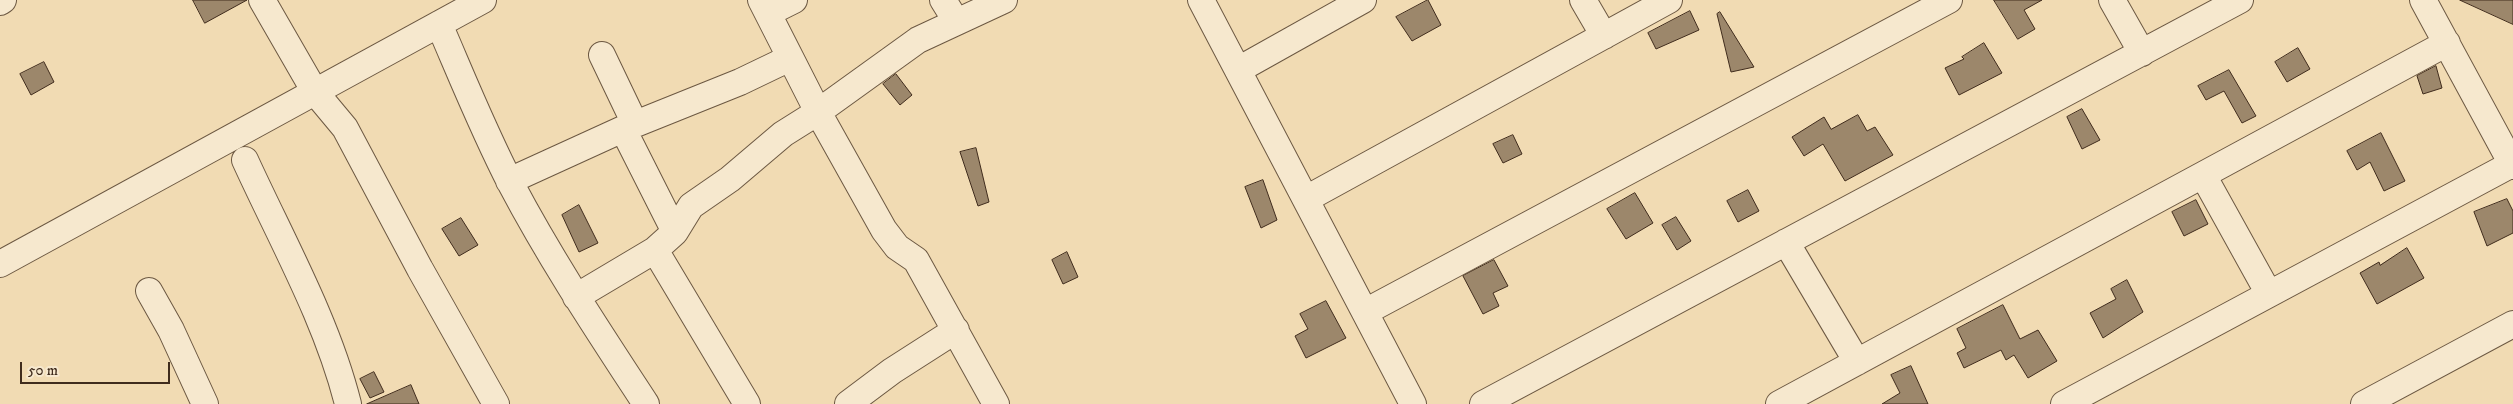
<!DOCTYPE html>
<style>
body{margin:0}
#map{position:relative;width:2513px;height:404px;overflow:hidden;background:#f1dbb3;font-family:"IM FELL DW Pica",serif}
canvas{display:block}
.scale{position:absolute;left:20px;top:362px;width:150px;height:22px;box-sizing:border-box;border:2px solid #402c1d;border-top:0;padding-left:6px;font-size:15px;line-height:18px;white-space:nowrap;color:#402c1d;-webkit-text-stroke:4px #f6e8ce;paint-order:stroke}
</style>
<div id="map">
<canvas width="2513" height="404"></canvas>
<div class="scale">50 m</div>
</div>
<script>
const ctx = document.querySelector('canvas').getContext('2d');
ctx.lineJoin = 'round';
function fillPath(path, color) {
  ctx.fillStyle = color;
  ctx.fill(path, 'evenodd');
}
function trace(path, color, width, dash) {
  ctx.strokeStyle = color;
  ctx.lineWidth = width;
  ctx.lineCap = dash ? 'butt' : 'round';
  ctx.setLineDash(dash || []);
  ctx.stroke(path);
}
const building = new Path2D(`
 M193,0H247L205,23Z
 M1428,0L1441,25L1412,41L1396,17Z
 M1994,0H2042L2024,10L2035,29L2018,39Z
 M2460,0H2513V24Z
 M1690,11L1699,30L1656,49L1648,33Z
 M1720,12L1754,67L1731,72L1717,14Z
 M1984,43L2002,73L1959,95L1945,68L1964,59L1962,57Z
 M2298,48L2310,69L2287,82L2275,62Z
 M44,62L54,82L31,95L20,74Z
 M2436,66L2442,88L2423,94L2417,76Z
 M2229,70L2256,116L2242,123L2224,91L2206,100L2198,86Z
 M896,74L912,95L900,105L883,84Z
 M2082,109L2100,140L2082,149L2067,117Z
 M1858,115L1867,131L1875,127L1893,155L1845,181L1823,144L1804,156L1792,137L1824,117L1831,129Z
 M2381,133L2405,181L2384,191L2370,162L2357,170L2347,151Z
 M1513,135L1522,154L1503,163L1493,144Z
 M976,148L989,202L978,206L960,152Z
 M1263,180L1277,220L1261,228L1245,187Z
 M1748,190L1759,211L1738,222L1727,201Z
 M1635,193L1653,223L1626,239L1607,209Z
 M2507,199L2513,211V233L2487,246L2474,212Z
 M2196,200L2208,224L2184,236L2172,212Z
 M579,205L598,243L579,252L562,215Z
 M1676,217L1691,241L1677,250L1662,225Z
 M461,218L478,245L459,256L442,229Z
 M2407,248L2424,278L2377,304L2360,273L2379,262L2380,265Z
 M1067,252L1078,277L1063,284L1052,260Z
 M1494,260L1508,286L1493,293L1499,306L1483,314L1463,276Z
 M2127,280L2143,312L2103,338L2090,313L2116,299L2111,289Z
 M1326,301L1346,338L1306,358L1295,336L1308,329L1300,314Z
 M2003,305L2020,339L2038,330L2057,361L2028,378L2014,355L2006,360L2001,350L1964,368L1957,353L1966,348L1957,329Z
 M1911,366L1928,404H1882L1900,393L1891,375Z
 M374,372L384,392L370,398L360,379Z
 M411,385L419,404H367Z`);
const minor = new Path2D(`
 M262,0L315,92L345,128L420,269L496,404
 M761,0L818,112L884,230L897,247L916,260L996,404
 M943,0L956,21
 M1201,0L1413,404
 M1583,0L1604,36
 M2112,0L2142,53
 M2423,0L2513,166
 M0,2L3,0
 M768,13L794,0
 M439,24C462,77 484,132 511,184C551,260 599,332 646,404
 M602,55L635,124
 M1238,70L1363,0
 M623,129L675,232L655,250L747,404
 M245,160C281,239 327,320 348,404
 M2203,175L2269,294
 M509,181L623,129L740,82L790,58
 M1306,199L1669,0
 M675,232L691,206L730,179L783,134L818,112L918,40L1004,0
 M1786,242L1857,362
 M0,264L483,0
 M149,291L171,330L205,404
 M576,297L655,250
 M1365,312L1949,0
 M848,404L892,371L956,330
 M1483,404L2240,0
 M1779,404L2447,43
 M2064,404L2512,164
 M2364,404L2513,324`);
fillPath(building, '#9c876b');
trace(building, '#402c1d', 1);
trace(minor, '#6c5842', 28);
trace(minor, '#f6e8ce', 26);
</script>
